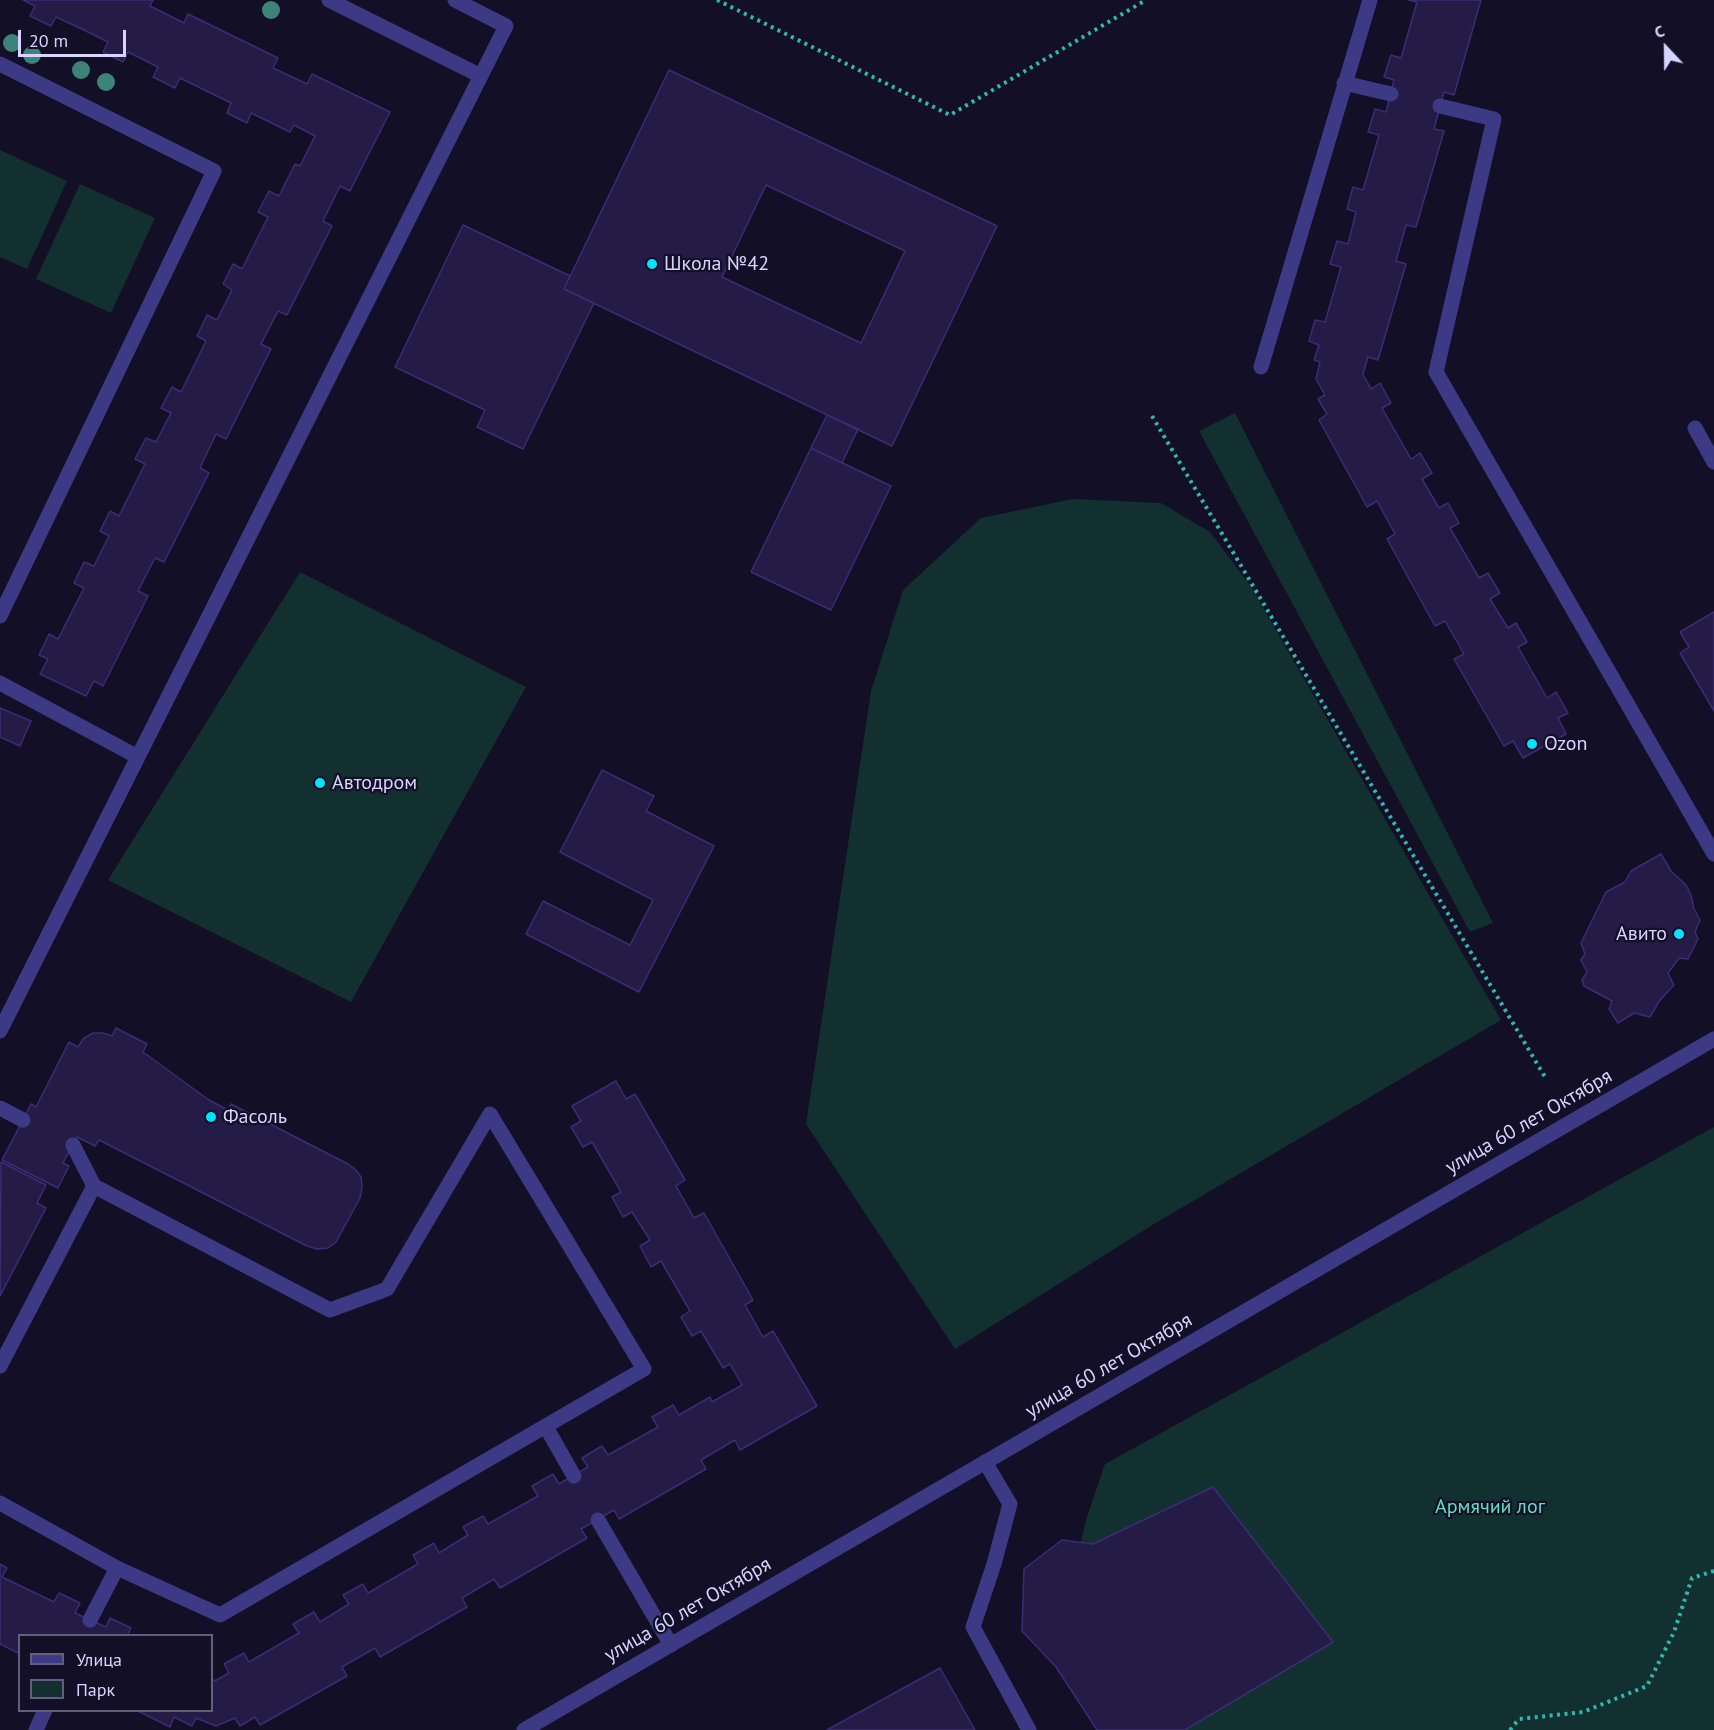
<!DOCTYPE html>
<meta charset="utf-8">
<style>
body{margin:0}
#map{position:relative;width:1714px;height:1730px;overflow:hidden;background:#130f26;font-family:"PT Sans",sans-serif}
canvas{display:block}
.legend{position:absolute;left:18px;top:1634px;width:195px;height:78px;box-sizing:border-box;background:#130f26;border:2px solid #625e7d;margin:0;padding:8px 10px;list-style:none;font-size:18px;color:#d9d4ff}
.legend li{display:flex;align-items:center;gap:12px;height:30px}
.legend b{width:30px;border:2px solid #625e7d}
.north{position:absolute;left:1636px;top:18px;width:60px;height:60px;-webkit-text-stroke:4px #130f26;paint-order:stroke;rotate:338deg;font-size:16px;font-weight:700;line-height:24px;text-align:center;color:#d9d4ff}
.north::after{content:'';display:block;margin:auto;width:21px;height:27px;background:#d9d4ff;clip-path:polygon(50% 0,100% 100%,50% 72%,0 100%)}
.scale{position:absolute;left:18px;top:30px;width:108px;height:27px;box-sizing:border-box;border:3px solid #d9d4ff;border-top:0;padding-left:8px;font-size:18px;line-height:21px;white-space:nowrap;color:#d9d4ff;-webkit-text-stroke:4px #130f26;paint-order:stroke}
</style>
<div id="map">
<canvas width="1714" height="1730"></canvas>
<ul class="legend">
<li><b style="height:8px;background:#3d3a85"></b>Улица</li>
<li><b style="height:16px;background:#12302f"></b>Парк</li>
</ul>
<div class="north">С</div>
<div class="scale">20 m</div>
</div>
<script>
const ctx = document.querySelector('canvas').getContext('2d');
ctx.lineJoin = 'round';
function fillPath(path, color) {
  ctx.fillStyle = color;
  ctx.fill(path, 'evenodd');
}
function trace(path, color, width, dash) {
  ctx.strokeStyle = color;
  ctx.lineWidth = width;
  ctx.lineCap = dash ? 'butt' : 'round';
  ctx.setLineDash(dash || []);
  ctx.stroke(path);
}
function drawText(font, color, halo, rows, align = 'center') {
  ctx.font = font + ' "PT Sans",sans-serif';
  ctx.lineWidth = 4.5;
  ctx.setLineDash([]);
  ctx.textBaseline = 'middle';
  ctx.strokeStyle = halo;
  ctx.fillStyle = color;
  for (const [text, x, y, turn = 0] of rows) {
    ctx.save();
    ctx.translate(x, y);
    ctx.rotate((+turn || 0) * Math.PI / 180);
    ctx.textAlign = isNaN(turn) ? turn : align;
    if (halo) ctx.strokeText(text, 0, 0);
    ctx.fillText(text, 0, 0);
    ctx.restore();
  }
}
const green = new Path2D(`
 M0,150L67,181L27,269L0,257Z
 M80,184L155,218L111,313L36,279Z
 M1235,413L1493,923L1470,932L1199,431Z
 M1073,499L1161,503L1210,532L1250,585L1501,1020L1154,1224L955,1349L806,1124L871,691L903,590L981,518Z
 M300,572L526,687L351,1002L108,880Z
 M1714,1127V1730H1114L1070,1583L1087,1517L1105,1464Z`);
const building = new Path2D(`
 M23,0H153L150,6L184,23L188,14L278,58L273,68L307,84L312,74L390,112L350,191L340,186L323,221L332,226L287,315L278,311L261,344L271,349L226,439L216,434L200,468L209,473L164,562L155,558L138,591L148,596L103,686L94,681L86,696L40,674L48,659L39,655L49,634L58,639L84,588L74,583L84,562L94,566L109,536L100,531L110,511L119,516L145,464L135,459L146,438L156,442L171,413L161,408L172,387L181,392L206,341L197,336L207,315L217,320L232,290L223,284L233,264L242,269L268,217L258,212L269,191L279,196L295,164L300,166L315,136L294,125L290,132L251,113L247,123L227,113L231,103L180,78L175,88L153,77L158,67L128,52L123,62L103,52L108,42L82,29L56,17L51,26L30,16L35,6Z
 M1408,0H1481L1454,95L1444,92L1434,129L1444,131L1416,227L1406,225L1396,261L1406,264L1378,360L1368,357L1363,374L1371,389L1380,383L1391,403L1382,408L1411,459L1420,453L1432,473L1422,479L1439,508L1448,503L1459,523L1450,528L1479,578L1488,573L1500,593L1490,599L1508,628L1516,623L1527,642L1518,647L1547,698L1556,692L1568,713L1558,718L1566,734L1523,758L1513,741L1504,746L1454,659L1464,654L1445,621L1435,626L1387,539L1395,534L1377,501L1367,507L1319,420L1327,414L1318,399L1325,395L1316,379L1320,362L1314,360L1319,345L1309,341L1315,320L1325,322L1341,267L1330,264L1337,241L1348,244L1356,212L1347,209L1353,187L1363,190L1379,135L1368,132L1375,109L1386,112L1394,80L1384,77L1391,55L1401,58L1417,2Z
 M669,70L997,226L892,446L564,289ZM766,185L905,251L861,343L722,277Z
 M463,225L570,276L564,289L594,303L523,449L477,427L485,410L395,367Z
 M827,415L858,429L842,463L811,448Z
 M811,448L891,486L831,610L751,572Z
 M1714,612V711L1680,653L1689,647L1680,632Z
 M0,708L31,721L20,746L0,737Z
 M602,770L654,796L646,811L714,846L639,992L526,934L543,901L630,945L653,900L560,852Z
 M1661,854L1671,871L1686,885L1691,895L1694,909L1700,920L1695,932L1698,939L1688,959L1679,958L1668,973L1674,985L1660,1000L1650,1017L1634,1013L1618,1023L1609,1009L1612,1001L1584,986L1582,980L1587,972L1581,960L1585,954L1581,943L1606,892L1625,882L1631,871Z
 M116,1028L147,1044L143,1052L209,1100L228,1110L231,1104L348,1164L356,1170L361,1177L362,1187L360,1198L336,1242L328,1248L317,1249L307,1246L99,1140L95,1146L77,1137L63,1163L69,1166L58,1188L2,1160L31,1104L36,1107L69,1042L78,1047L83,1039L93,1033H103L112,1036Z
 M616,1081L626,1099L635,1094L685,1180L676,1186L694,1218L704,1213L753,1300L745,1305L763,1337L773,1331L817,1406L740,1450L735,1440L701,1460L706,1469L619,1519L614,1510L581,1529L587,1538L500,1588L494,1579L462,1598L467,1607L380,1657L375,1648L342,1667L347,1676L260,1725L255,1717L240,1726L235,1718L216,1726L196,1718L192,1726L174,1717L170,1727L136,1710H212V1679L215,1681L229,1673L224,1664L244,1653L249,1662L299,1633L293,1624L314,1612L320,1622L349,1604L343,1595L363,1584L368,1593L418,1564L413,1555L434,1543L439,1553L468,1535L463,1527L483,1516L488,1524L538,1496L532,1486L553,1474L559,1484L588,1467L582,1458L602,1446L608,1455L658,1427L652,1417L673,1405L679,1415L710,1397L712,1402L742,1385L730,1364L723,1368L701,1331L692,1336L681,1317L690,1311L661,1261L651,1267L640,1246L650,1240L632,1212L623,1217L612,1197L621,1192L592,1142L583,1147L571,1127L581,1121L572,1106Z
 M1,1162L46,1185L37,1203L46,1208L0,1296Z
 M1213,1487L1333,1642L1185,1730H1097L1056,1667L1022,1631L1024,1569L1062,1540L1093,1544Z
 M0,1564L7,1568L2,1577L54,1602L59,1593L80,1603L75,1613L106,1627L110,1618L131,1628L127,1636H20V1654L0,1644Z
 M940,1668L975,1730H827Z`);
const path = new Path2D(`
 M717,0L950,115L1146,0
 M1152,416L1545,1077
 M1510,1730L1519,1719L1583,1712L1647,1686L1674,1632L1692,1578L1714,1571`);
const service = new Path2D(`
 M329,0L481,76
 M0,64L214,171L0,616
 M1344,83L1391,94
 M1440,106L1494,119L1436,372L1714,854
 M1261,367L1370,0
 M1695,428L1714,462
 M0,683L138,757
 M0,1031L506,26L455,0
 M0,1108L23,1120
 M0,1366L94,1186
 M546,1427L574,1476
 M985,1462L1010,1504L994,1564L973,1627L1029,1730
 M0,1503L117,1568L220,1615L644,1369L490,1114L387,1289L330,1310L94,1186L73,1145
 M90,1620L117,1568
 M36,1730L45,1710`);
const minor = new Path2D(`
 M598,1520L671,1645`);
const tertiary = new Path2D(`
 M524,1730L1714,1039`);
const trees = [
 [271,10],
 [12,43],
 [32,55],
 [81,70],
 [106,82]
];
const markers = [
 [652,264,6,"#00e5ff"],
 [1532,744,6,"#00e5ff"],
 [320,783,6,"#00e5ff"],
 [1679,934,6,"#00e5ff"],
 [211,1117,6,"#00e5ff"]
];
const poiNames = [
 ["Школа №42",664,264],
 ["Ozon",1544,744],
 ["Автодром",332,783],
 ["Авито",1667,934,"right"],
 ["Фасоль",223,1117]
];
const streetNames = [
 ["улица 60 лет Октября",1529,1122,-30],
 ["улица 60 лет Октября",1109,1366,-30],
 ["улица 60 лет Октября",688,1610,-30]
];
const parkNames = [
 ["Армячий лог",1490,1507]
];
fillPath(green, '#12302f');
fillPath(building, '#241b47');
trace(building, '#3b2d73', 1.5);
trace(path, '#2fb8b0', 4, [3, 4.5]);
trace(service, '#3d3a85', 15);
trace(minor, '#3d3a85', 15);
trace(tertiary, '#3d3a85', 15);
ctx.fillStyle = '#3d827b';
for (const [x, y] of trees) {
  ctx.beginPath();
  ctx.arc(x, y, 9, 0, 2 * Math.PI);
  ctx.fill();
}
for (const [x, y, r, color] of markers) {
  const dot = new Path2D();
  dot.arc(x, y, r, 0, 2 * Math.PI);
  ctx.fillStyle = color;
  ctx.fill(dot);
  trace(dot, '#130f26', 2);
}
drawText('20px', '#d9d4ff', '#130f26', poiNames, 'left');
drawText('20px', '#d9d4ff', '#130f26', streetNames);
drawText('20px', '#5fe0c0', '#130f26', parkNames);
</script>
